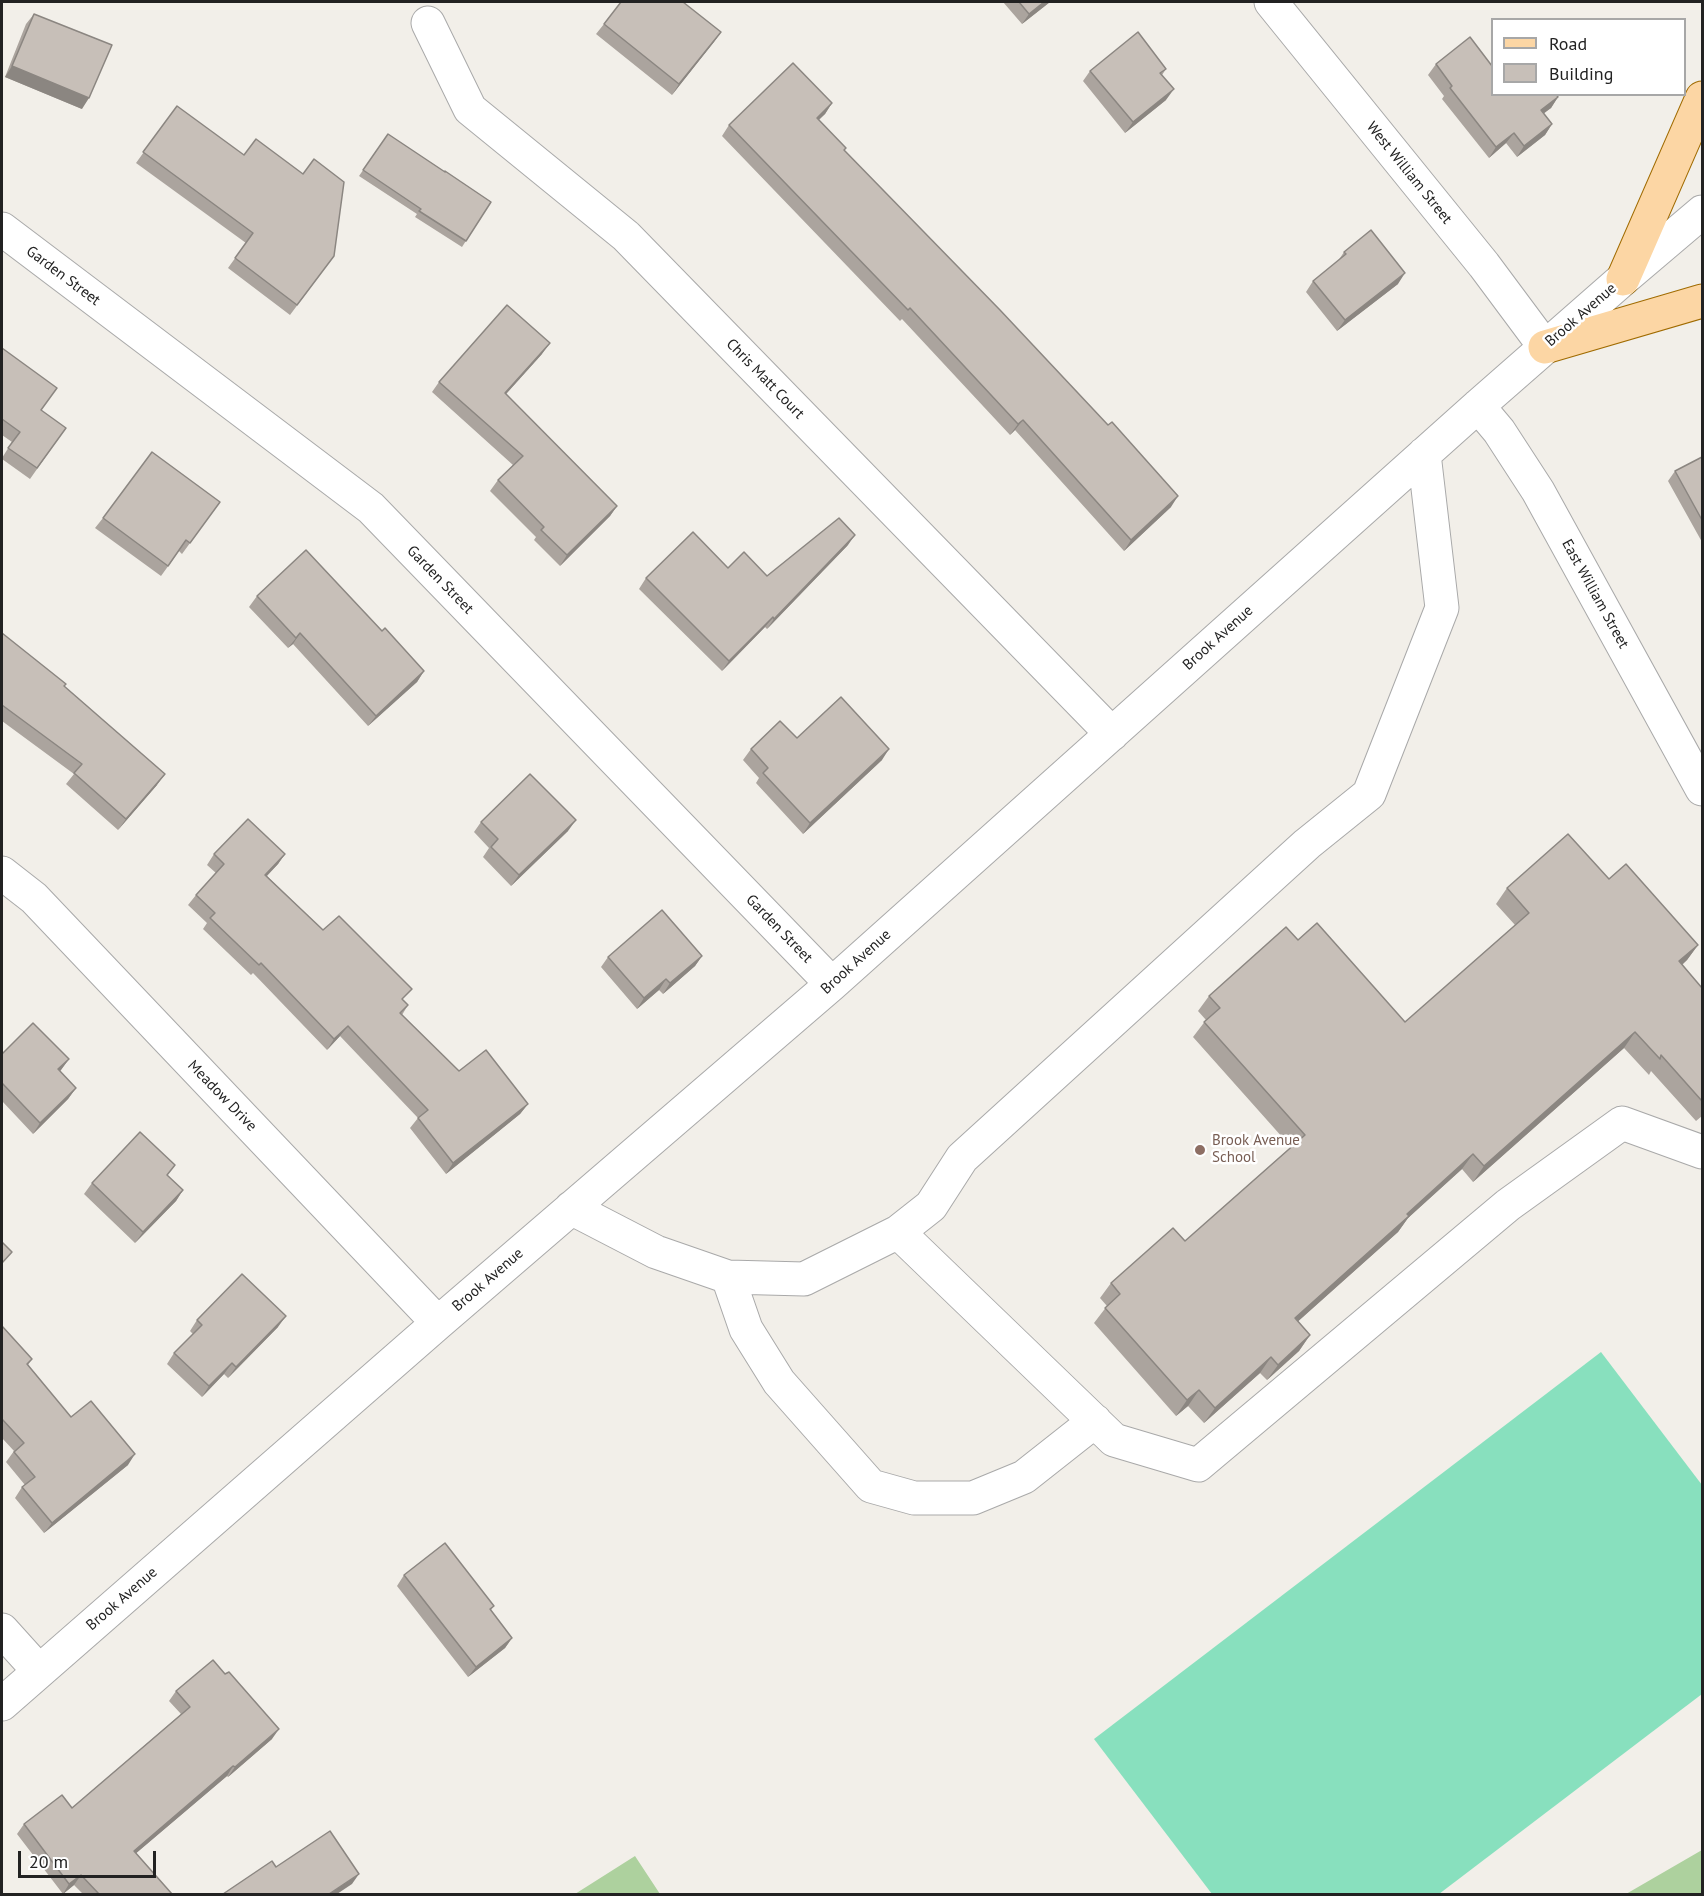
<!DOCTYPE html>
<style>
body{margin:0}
#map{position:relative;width:1704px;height:1896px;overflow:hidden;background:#f2efe9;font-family:"PT Sans",sans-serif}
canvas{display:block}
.frame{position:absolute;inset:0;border:3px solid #222;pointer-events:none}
.legend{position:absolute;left:1491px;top:18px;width:195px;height:78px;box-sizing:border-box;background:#fff;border:2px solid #a7a7a7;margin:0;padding:8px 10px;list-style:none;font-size:18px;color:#222}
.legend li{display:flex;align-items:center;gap:12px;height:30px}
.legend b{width:30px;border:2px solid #a7a7a7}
.scale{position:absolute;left:18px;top:1851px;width:138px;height:27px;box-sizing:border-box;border:3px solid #222;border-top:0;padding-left:8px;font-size:18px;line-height:21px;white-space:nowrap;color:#222;-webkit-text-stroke:4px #fff;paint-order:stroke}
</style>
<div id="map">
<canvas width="1704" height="1896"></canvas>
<div class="frame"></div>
<ul class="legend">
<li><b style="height:8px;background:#fcd6a4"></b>Road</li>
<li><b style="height:16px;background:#c7bfb8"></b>Building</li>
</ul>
<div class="scale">20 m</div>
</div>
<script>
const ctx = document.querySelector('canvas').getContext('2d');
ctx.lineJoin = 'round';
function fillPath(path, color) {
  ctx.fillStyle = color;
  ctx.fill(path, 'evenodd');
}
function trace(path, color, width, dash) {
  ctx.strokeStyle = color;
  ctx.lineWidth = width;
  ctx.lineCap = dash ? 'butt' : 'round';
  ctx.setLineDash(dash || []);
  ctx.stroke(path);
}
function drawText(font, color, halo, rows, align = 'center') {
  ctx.font = font + ' "PT Sans",sans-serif';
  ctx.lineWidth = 5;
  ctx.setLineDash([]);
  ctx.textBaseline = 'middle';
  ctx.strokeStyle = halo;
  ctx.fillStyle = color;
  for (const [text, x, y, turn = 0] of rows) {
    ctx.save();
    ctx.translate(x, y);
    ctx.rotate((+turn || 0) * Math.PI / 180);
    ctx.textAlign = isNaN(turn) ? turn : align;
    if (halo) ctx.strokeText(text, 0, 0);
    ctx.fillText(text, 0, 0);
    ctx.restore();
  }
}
const forest = new Path2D(`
 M1702,1850V1894H1626Z
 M635,1856L660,1894H575Z`);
const pitch = new Path2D(`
 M1601,1352L1702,1485V1694L1439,1894H1212L1094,1739Z`);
const minor = new Path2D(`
 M1271,2L1484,265L1545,347
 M428,23L470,109L626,236L1112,734
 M2,229L371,508L832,984
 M1478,406L1499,431L1538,491L1702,789
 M2,873L34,898L438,1323
 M571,1208L656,1252L728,1277L804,1279L898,1232L931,1206L962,1158L1307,844L1369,794L1442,608L1424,454
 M898,1232L1114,1440L1198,1465L1508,1205L1622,1123L1702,1152
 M728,1277L746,1329L779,1382L871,1486L914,1498H973L1024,1477L1095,1421
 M2,1630L39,1671
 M2,1704L438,1323L832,984L1478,406L1623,279L1702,212`);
const major = new Path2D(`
 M1623,279L1702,98
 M1545,347L1702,301`);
const wall = new Path2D(`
 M1003,2H1050L1022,24Z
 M34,14L82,109L5,77L26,24Z
 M604,24L721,32L672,95L596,34Z
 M1436,64L1492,94L1558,97L1551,108L1543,113L1552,124L1545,135L1517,157L1506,143L1489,158L1442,99L1444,96L1428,75Z
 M1166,69L1162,75L1166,100L1125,133L1083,81L1090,71Z
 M832,103L825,114L819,120L844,150L1171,507L1124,551L1015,430L1010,435L902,319L900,321L722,136L729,125Z
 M177,106L334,256L290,315L228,268L246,243L136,163Z
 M388,134L445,172L491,202L462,247L415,217L417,214L359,176Z
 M1344,252L1398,284L1337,331L1306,292L1313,281L1338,261Z
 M2,348L41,411L66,428L30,479L2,459V458L12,442L2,435Z
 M542,354L506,394L617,506L610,516L560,566L534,540L536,537L490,491L498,480L513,465L432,392L439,382Z
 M1702,457V542L1668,481L1675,471Z
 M220,502L182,554L179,551L161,576L95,528L103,518Z
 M848,545L767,629L765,627L722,671L639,589L646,578L728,568L767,576Z
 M257,596L382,631L424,671L417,682L368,726L293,644L288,648L249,607Z
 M2,633L64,686L157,785L118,830L66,784L74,774L2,721Z
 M797,738L882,760L803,834L756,783L759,778L743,760L751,749Z
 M481,822L568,831L511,886L483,857L489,848L474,832Z
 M214,854H285L278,864L267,876L323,930L408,1005L402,1015L459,1071L528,1104L520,1114L446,1174L410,1128L418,1118L340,1036L327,1050L253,973L251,975L203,929L207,923L188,905L196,895L216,873L207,865Z
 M1609,879L1698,945L1687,960L1682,965L1702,988V1116L1696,1121L1651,1071L1649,1075L1624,1048L1473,1182L1462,1169L1408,1218L1398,1232L1298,1321L1310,1335L1299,1351L1267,1380L1260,1373L1204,1423L1188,1406L1176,1416L1094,1323L1107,1306L1100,1298L1111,1283L1185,1241L1291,1147L1193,1037L1206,1020L1198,1011L1209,996L1298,940L1405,1022L1515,925L1496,904L1507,888Z
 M702,956L695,966L663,994L659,990L637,1009L601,967L608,957Z
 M2,1054L69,1059L60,1071L76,1088L68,1099L33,1134L2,1101Z
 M92,1183L183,1190L176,1201L135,1243L84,1194Z
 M197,1320L278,1327L228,1378L224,1374L202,1397L167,1364L174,1353L193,1334L190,1331Z
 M2,1326L32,1359L28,1365L71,1417L128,1465L44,1533L15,1498L22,1487L25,1485L6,1462L14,1451L2,1438Z
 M404,1575L494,1606L491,1610L512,1638L505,1648L468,1677L397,1586Z
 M176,1691L272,1739L228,1777L227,1776L136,1853L172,1894H83L74,1885L63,1894L17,1834L24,1824L72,1808L181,1714L169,1701Z`);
const shadedWall = new Path2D(`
 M1044,2H1050L1022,24L1029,14Z
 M721,32L714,42L672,95L679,84Z
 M12,66L89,98L82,109L5,77Z
 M1174,89L1166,100L1125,133L1133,122Z
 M1558,97L1551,108L1534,121L1541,110Z
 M832,103L825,114L809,128L817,118Z
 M1552,124L1545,135L1517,157L1524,146Z
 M1514,133L1506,143L1489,158L1496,147Z
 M1405,273L1398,284L1337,331L1345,320Z
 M550,343L542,354L497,404L505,393Z
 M1023,420L1015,430L1010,435L1018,424Z
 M1178,496L1171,507L1124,551L1131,540Z
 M617,506L610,516L560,566L567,555Z
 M855,535L848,545L767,629L774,619Z
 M773,617L765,627L722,671L729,661Z
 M300,633L293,644L288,648Z
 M424,671L417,682L368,726L376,716Z
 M889,749L882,760L803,834L810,823Z
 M165,774L157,785L118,830L126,819Z
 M576,820L568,831L511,886L519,875Z
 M285,854L278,864L258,885L265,875Z
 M1698,945L1687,960L1668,977L1679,961Z
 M702,956L695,966L663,994L670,983Z
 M666,979L659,990L637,1009L644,998Z
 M348,1026L340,1036L327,1050L334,1039Z
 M1635,1032L1624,1048L1473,1182L1484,1166Z
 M69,1059L61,1070L51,1080L58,1069Z
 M76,1088L68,1099L33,1134L40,1123Z
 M528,1104L520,1114L446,1174L453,1163Z
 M1473,1154L1462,1169L1408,1218L1398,1232L1284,1334L1295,1318L1407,1214Z
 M183,1190L176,1201L135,1243L143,1232Z
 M286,1316L278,1327L228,1378L236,1367Z
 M1310,1335L1299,1351L1267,1380L1278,1365Z
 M1271,1357L1260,1373L1204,1423L1215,1408Z
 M232,1363L224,1374L202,1397L209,1386Z
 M1199,1390L1188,1406L1176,1416L1187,1400Z
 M135,1454L128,1465L44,1533L52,1523Z
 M512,1638L505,1648L468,1677L476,1667Z
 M279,1729L272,1739L228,1777L235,1767Z
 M233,1766L227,1776L127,1861L134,1851Z
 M359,1874L352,1884L337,1894H329Z
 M81,1875L74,1885L63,1894L69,1884Z`);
const building = new Path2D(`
 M621,2H683L721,32L679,84L604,24Z
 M1019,2H1044L1029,14Z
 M34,14L112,45L89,98L12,66Z
 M1138,32L1166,69L1160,73L1174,89L1133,122L1090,71Z
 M1470,37L1492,66V94H1556L1558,97L1541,110L1552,124L1524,146L1514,133L1496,147L1450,88L1452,86L1436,64Z
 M793,63L832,103L817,118L846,148L844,150L1000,310L1108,425L1112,422L1178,496L1131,540L1023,420L1018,424L910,308L908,310L729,125Z
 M177,106L244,155L256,139L303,174L314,159L344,182L334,256L297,305L235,258L253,233L143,152Z
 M388,134L445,172V171L491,202L466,241L419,211L421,209L363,170Z
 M1371,230L1405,273L1345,320L1313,281L1346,254L1344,252Z
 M507,305L550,343L505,393L617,506L567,555L541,530L544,527L498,480L523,456L439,382Z
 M2,348L57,388L41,410L66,428L37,468L8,448L20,432L2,419Z
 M152,452L220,502L190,543L186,540L168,566L103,518Z
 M1702,457V520L1675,471Z
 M839,518L855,535L774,619L773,617L729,661L646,578L693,532L728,568L744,552L767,576Z
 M306,550L382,631L385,628L424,671L376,716L300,633L296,638L257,596Z
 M2,633L66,684L64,686L165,774L126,819L74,773L82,764L2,705Z
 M841,697L889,749L810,823L763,773L768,768L751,749L780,721L797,738Z
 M530,774L576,820L519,875L491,847L498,839L481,822Z
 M248,819L285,854L265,875L323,930L339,916L412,989L402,999L408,1005L400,1013L459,1071L486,1050L528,1104L453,1163L418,1118L428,1110L348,1026L334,1039L261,963L259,965L210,918L215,913L196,895L224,864L214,854Z
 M1568,834L1609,879L1626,864L1698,945L1679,961L1702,988V1101L1661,1055L1660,1059L1635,1032L1484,1166L1473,1154L1407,1214L1409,1216L1295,1318L1310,1335L1278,1365L1271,1357L1215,1408L1199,1390L1187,1400L1105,1308L1120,1294L1111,1283L1173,1228L1185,1241L1305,1135L1204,1022L1220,1008L1209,996L1286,927L1298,940L1317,923L1405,1022L1529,913L1507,888Z
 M662,910L702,956L670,983L666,979L644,998L608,957Z
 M33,1023L69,1059L58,1069L76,1088L40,1123L2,1083V1054Z
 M140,1132L175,1165L167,1175L183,1190L143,1232L92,1183Z
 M2,1242L12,1252L2,1263Z
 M242,1274L286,1316L236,1367L232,1363L209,1386L174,1353L202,1325L197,1320Z
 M2,1326L32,1359L27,1364L71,1417L91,1401L135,1454L52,1523L22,1487L35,1477L14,1452L24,1443L2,1419Z
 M445,1543L494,1606L490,1609L512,1638L476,1667L404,1575Z
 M213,1660L225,1674L229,1672L279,1729L235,1767L233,1766L134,1851L172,1894H99L81,1875L69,1884L24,1824L62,1795L72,1808L190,1707L176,1691Z
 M330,1831L359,1874L329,1894H223L272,1861L276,1867Z`);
const markers = [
 [1200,1150,6,"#8d6e63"]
];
const streetNames = [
 ["West William Street",1409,173,51],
 ["Garden Street",63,276,37],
 ["Brook Avenue",1581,315,-41],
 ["Chris Matt Court",765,379,46],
 ["Garden Street",440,580,46],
 ["East William Street",1595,594,61],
 ["Brook Avenue",1218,638,-42],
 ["Garden Street",779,929,46],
 ["Brook Avenue",856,962,-42],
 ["Meadow Drive",222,1096,46],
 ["Brook Avenue",488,1280,-41],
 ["Brook Avenue",122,1599,-41]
];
const educationNames = [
 ["Brook Avenue",1212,1141],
 ["School",1212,1158]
];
fillPath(forest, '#add19e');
fillPath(pitch, '#88e0be');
trace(minor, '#a9a9a9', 35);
trace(major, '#a06b00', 35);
trace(minor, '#fff', 33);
trace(major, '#fcd6a4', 33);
fillPath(wall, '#aba49e');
fillPath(shadedWall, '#8b8681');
fillPath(building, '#c7bfb8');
trace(building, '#8b8681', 1.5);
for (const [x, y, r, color] of markers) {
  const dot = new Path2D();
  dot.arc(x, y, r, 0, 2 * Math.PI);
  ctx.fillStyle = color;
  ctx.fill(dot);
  trace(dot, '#fff', 2);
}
drawText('15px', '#222', '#fff', streetNames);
drawText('15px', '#785e54', '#fff', educationNames, 'left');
</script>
